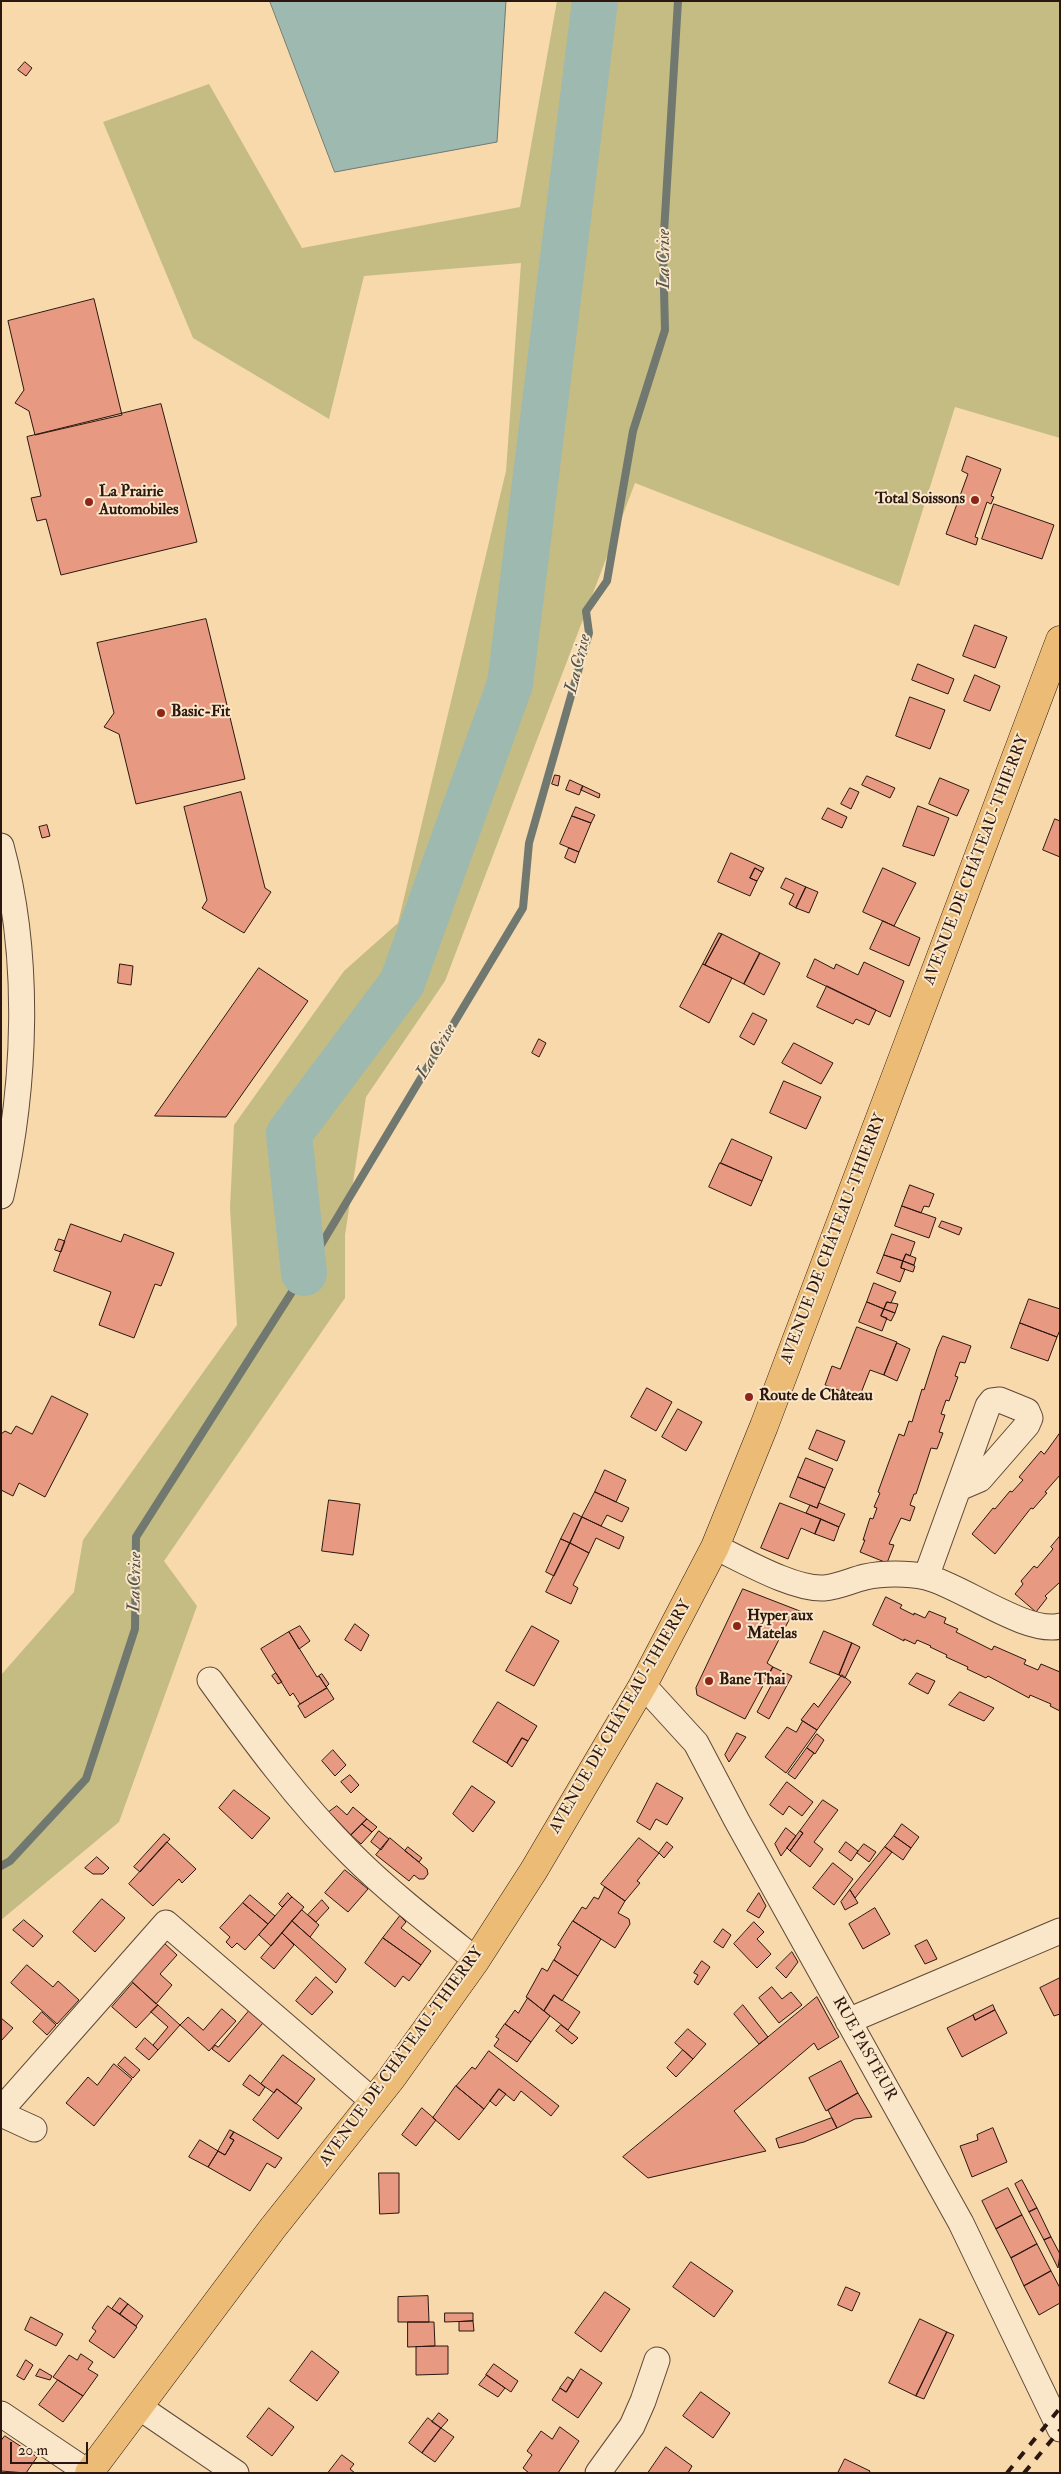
<!DOCTYPE html>
<meta charset="utf-8">
<style>
body{margin:0}
#map{position:relative;width:1061px;height:2474px;overflow:hidden;background:#f7d9ab;font-family:"IM FELL Double Pica",serif}
canvas{display:block}
.frame{position:absolute;inset:0;border:2px solid #2b1710;pointer-events:none}
.scale{position:absolute;left:10px;top:2442px;width:78px;height:22px;box-sizing:border-box;border:2px solid #2b1710;border-top:0;padding-left:6px;font-size:15px;line-height:18px;white-space:nowrap;color:#2b1710;-webkit-text-stroke:4px #fae6c8;paint-order:stroke}
</style>
<div id="map">
<canvas width="1061" height="2474"></canvas>
<div class="frame"></div>
<div class="scale">20 m</div>
</div>
<script>
const ctx = document.querySelector('canvas').getContext('2d');
ctx.lineJoin = 'round';
function fillPath(path, color) {
  ctx.fillStyle = color;
  ctx.fill(path, 'evenodd');
}
function trace(path, color, width, dash) {
  ctx.strokeStyle = color;
  ctx.lineWidth = width;
  ctx.lineCap = dash ? 'butt' : 'round';
  ctx.setLineDash(dash || []);
  ctx.stroke(path);
}
function drawText(font, color, halo, rows, align = 'center') {
  ctx.font = font + ' "IM FELL Double Pica",serif';
  ctx.lineWidth = 4;
  ctx.setLineDash([]);
  ctx.textBaseline = 'middle';
  ctx.strokeStyle = halo;
  ctx.fillStyle = color;
  for (const [text, x, y, turn = 0] of rows) {
    ctx.save();
    ctx.translate(x, y);
    ctx.rotate((+turn || 0) * Math.PI / 180);
    ctx.textAlign = isNaN(turn) ? turn : align;
    if (halo) ctx.strokeText(text, 0, 0);
    ctx.fillText(text, 0, 0);
    ctx.restore();
  }
}
const green = new Path2D(`
 M557,1H1060V438L955,407L899,586L635,483L445,981L366,1097L345,1235V1298L164,1561L197,1606L119,1822L1,1920V1675L74,1592L83,1540L237,1325L230,1208L234,1125L344,971L398,923L506,471L521,263L364,276L329,419L193,338L103,122L209,84L302,248L520,207Z`);
const water = new Path2D(`
 M270,1H506L497,142L335,172Z`);
const stream = new Path2D(`
 M1,1866L10,1861L86,1779L135,1629L136,1537L304,1273L523,908L529,843L589,633L586,611L607,581L633,431L665,330L663,249L678,1`);
const river = new Path2D(`
 M304,1273L289,1134L402,983L510,684L595,1`);
const building = new Path2D(`
 M25,62L32,68L26,76L18,70Z
 M94,299L122,415L35,435L29,411L15,403L24,390L8,321Z
 M161,404L197,542L61,575L46,519L37,521L31,498L41,496L27,437Z
 M967,456L1001,469L991,496L994,497L991,504L987,502L975,537L978,538L976,545L946,534L968,474L962,471Z
 M994,504L1054,525L1042,559L982,539Z
 M206,619L245,779L136,804L119,734L104,727L114,713L97,643Z
 M975,625L1007,637L995,668L963,656Z
 M918,664L954,679L948,694L912,680Z
 M975,675L1000,686L990,711L964,701Z
 M910,697L945,710L930,749L896,736Z
 M555,775L560,776L558,786L552,784Z
 M867,776L895,788L890,798L862,785Z
 M940,778L969,790L957,816L929,804Z
 M570,780L583,786L579,795L566,790Z
 M583,786L600,794L599,798L581,790Z
 M850,788L859,792L851,809L841,804Z
 M241,792L265,888L271,892L244,933L202,908L207,900L184,807Z
 M918,806L949,818L934,856L903,846Z
 M576,807L595,815L591,823L572,816Z
 M828,808L847,817L842,828L822,819Z
 M572,816L591,823L579,852L560,844Z
 M1055,819L1060,821V857L1043,850Z
 M47,825L50,836L42,838L39,827Z
 M569,848L579,852L575,863L565,858Z
 M731,853L764,868L762,872L755,868L750,878L757,881L750,896L718,882Z
 M755,868L762,872L757,881L750,878Z
 M883,868L916,883L894,926L863,912Z
 M786,878L806,887L796,908L789,904L794,894L781,888Z
 M806,887L818,892L809,913L796,908Z
 M883,921L920,938L909,966L870,949Z
 M719,933L722,934L705,965L703,964Z
 M722,934L760,953L744,984L705,965Z
 M760,953L780,963L764,995L744,984Z
 M815,959L834,969L836,964L858,975L864,962L904,981L890,1017L807,977Z
 M120,964L133,966L131,985L118,983Z
 M703,964L732,978L709,1023L680,1007Z
 M259,968L308,1001L226,1117L155,1116Z
 M827,986L876,1010L869,1025L856,1019L853,1024L817,1007Z
 M753,1013L767,1020L754,1045L740,1037Z
 M539,1039L546,1043L539,1057L532,1053Z
 M794,1043L833,1063L821,1084L782,1063Z
 M784,1081L821,1097L806,1129L770,1113Z
 M732,1139L772,1157L762,1181L721,1163Z
 M720,1163L762,1181L751,1206L709,1187Z
 M910,1185L934,1194L929,1207L924,1206L921,1213L902,1206Z
 M902,1206L936,1218L929,1238L895,1226Z
 M942,1221L962,1228L959,1235L939,1227Z
 M71,1224L121,1242L124,1234L174,1253L161,1286L155,1284L134,1338L99,1325L111,1292L54,1271Z
 M892,1234L915,1242L910,1256L906,1254L903,1261L884,1255Z
 M59,1239L65,1241L61,1252L55,1250Z
 M906,1254L916,1258L914,1265L903,1261Z
 M884,1255L903,1261L901,1268L905,1269L900,1282L877,1273Z
 M903,1261L915,1266L913,1272L901,1268Z
 M874,1283L896,1292L891,1303L887,1302L884,1309L867,1302Z
 M1029,1299L1060,1309V1330L1057,1337L1020,1323Z
 M867,1302L884,1309L881,1316L887,1318L882,1331L859,1322Z
 M887,1302L898,1304L895,1313L884,1309Z
 M884,1309L895,1313L891,1321L881,1316Z
 M1020,1323L1057,1337L1048,1361L1011,1348Z
 M857,1327L897,1342L884,1375L870,1370L859,1398L825,1385L832,1366L840,1369Z
 M943,1336L971,1346L965,1363L960,1362L955,1376L958,1377L949,1401L946,1400L941,1414L945,1415L939,1432L943,1433L937,1449L931,1448L916,1494H914L910,1505L915,1507L910,1521L901,1518L889,1544L894,1545L887,1563L860,1552L865,1540H863L870,1518L873,1519L877,1508L874,1507L880,1493L878,1492L899,1434L904,1436L909,1421L912,1422L922,1389L924,1390L937,1349Z
 M897,1343L910,1349L897,1381L884,1375Z
 M647,1388L672,1402L656,1431L631,1417Z
 M52,1396L88,1414L45,1497L19,1483L13,1496L1,1490V1434L5,1431L11,1434L16,1426L32,1434Z
 M678,1409L702,1422L686,1451L662,1437Z
 M817,1430L845,1441L837,1461L809,1449Z
 M1060,1433V1475L1045,1492L1047,1493L1033,1509L1031,1508L995,1554L972,1534L993,1508L995,1509L1010,1491L1012,1492L1023,1480L1019,1477L1041,1451L1044,1454Z
 M806,1458L833,1469L825,1488L798,1477Z
 M605,1470L626,1480L616,1502L595,1492Z
 M798,1477L825,1488L817,1508L790,1497Z
 M595,1492L629,1508L622,1522L607,1515L601,1526L582,1517Z
 M329,1500L360,1504L353,1555L322,1551Z
 M780,1503L821,1519L815,1534L801,1528L788,1559L761,1548Z
 M819,1503L845,1514L839,1527L806,1513L810,1505L817,1508Z
 M574,1513L582,1517L570,1543L561,1539Z
 M582,1517L624,1537L619,1549L596,1538L589,1553L570,1543Z
 M821,1519L839,1527L834,1541L815,1534Z
 M1060,1536V1582L1045,1596L1047,1598L1036,1612L1015,1594L1023,1584L1021,1581L1034,1566L1037,1568L1053,1549L1051,1547Z
 M561,1539L570,1543L554,1576L546,1572Z
 M570,1543L589,1553L573,1585L578,1588L571,1604L546,1592Z
 M743,1589L805,1613L801,1620L791,1616L767,1663L773,1667L745,1719L697,1695L696,1688Z
 M886,1597L902,1605L900,1608L914,1615V1613L925,1618L929,1611L946,1618L944,1623L958,1629L956,1632L992,1650L994,1646L1026,1660L1024,1664L1038,1670L1041,1664L1060,1672V1711L1050,1706L1051,1704L1030,1695L1029,1698L988,1676L986,1678L967,1669L968,1667L946,1657L947,1655L930,1647L931,1646L917,1640L915,1644L904,1639V1641L873,1625Z
 M355,1624L369,1635L361,1651L345,1640Z
 M300,1626L310,1641L299,1649L289,1632Z
 M532,1626L559,1641L534,1686L506,1671Z
 M824,1631L852,1643L839,1675L810,1663Z
 M289,1632L317,1677L319,1676L327,1688L300,1704L293,1693L290,1696L261,1649Z
 M852,1643L860,1647L845,1678L839,1675Z
 M773,1667L792,1676L769,1719L757,1712L773,1682L766,1679Z
 M276,1673L282,1682L278,1684L272,1676Z
 M917,1673L935,1681L928,1694L909,1684Z
 M322,1674L329,1684L326,1687L319,1676Z
 M842,1675L851,1682L817,1730L801,1720L814,1703L818,1707Z
 M327,1688L334,1699L305,1718L298,1706Z
 M960,1692L994,1708L984,1721L949,1705Z
 M498,1702L537,1726L528,1741L522,1738L507,1763L473,1742Z
 M803,1721L817,1730L786,1773L765,1757L787,1727L796,1732Z
 M737,1733L746,1737L729,1762L725,1755Z
 M817,1734L824,1740L815,1754L807,1748Z
 M522,1738L528,1741L512,1767L507,1763Z
 M807,1748L814,1753L795,1779L788,1774Z
 M333,1750L346,1765L335,1776L322,1761Z
 M350,1775L359,1785L351,1793L341,1782Z
 M787,1782L813,1802L802,1816L789,1806L783,1815L770,1805Z
 M657,1783L683,1798L667,1825L656,1819L650,1830L637,1822Z
 M472,1786L495,1802L473,1832L453,1814Z
 M234,1790L270,1818L252,1839L219,1808Z
 M823,1800L838,1810L814,1842L823,1849L810,1867L790,1851L803,1833L800,1831Z
 M337,1806L347,1815L353,1807L367,1819L351,1835L329,1812Z
 M367,1819L377,1827L372,1832L362,1824Z
 M362,1824L372,1832L361,1844L351,1835Z
 M902,1824L919,1837L911,1848L894,1836Z
 M786,1828L796,1836L781,1856L775,1844Z
 M379,1831L389,1839L381,1850L371,1842Z
 M800,1831L803,1833L790,1851L787,1848Z
 M164,1834L170,1839L140,1872L134,1867Z
 M894,1836L911,1848L903,1860L885,1847Z
 M390,1838L427,1869L428,1874L424,1879H419L414,1875L409,1881L376,1855Z
 M639,1838L659,1853L637,1881L640,1883L625,1901L601,1884Z
 M167,1842L196,1869L182,1883L179,1879L153,1906L129,1884Z
 M667,1842L673,1847L664,1858L659,1853Z
 M846,1842L858,1851L851,1861L839,1852Z
 M864,1844L876,1852L869,1862L857,1853Z
 M408,1847L422,1858L419,1862L405,1851Z
 M885,1847L892,1852L855,1898L850,1890Z
 M97,1857L109,1868L103,1874H93L85,1868Z
 M833,1863L853,1879L834,1905L813,1888Z
 M345,1870L368,1889L348,1912L325,1893Z
 M605,1887L625,1901L618,1913L629,1919L630,1924L615,1948L573,1921L582,1907L586,1909L594,1897L598,1899Z
 M850,1890L858,1903L845,1910L841,1902Z
 M288,1893L292,1897L282,1907L279,1904Z
 M759,1893L766,1906L759,1918L747,1911Z
 M250,1895L275,1916L268,1924L243,1903Z
 M292,1897L304,1907L271,1946L259,1935Z
 M102,1899L125,1918L95,1952L73,1932Z
 M322,1900L329,1908L316,1922L308,1915Z
 M243,1903L268,1924L245,1950L237,1943L232,1948L226,1942L230,1937L220,1928Z
 M875,1908L890,1934L863,1949L849,1924Z
 M302,1910L319,1925L310,1937L292,1921Z
 M400,1916L406,1922L401,1928L431,1951L421,1965L383,1938Z
 M24,1920L43,1936L33,1947L13,1930Z
 M292,1921L346,1969L336,1983L282,1933Z
 M573,1921L601,1939L578,1976L554,1960L561,1947L558,1945Z
 M754,1922L764,1932L757,1939L771,1954L757,1968L734,1944Z
 M723,1929L731,1935L723,1948L714,1942Z
 M282,1933L294,1945L274,1969L261,1958Z
 M383,1938L421,1965L409,1981L403,1976L395,1987L365,1963Z
 M927,1940L937,1959L925,1964L915,1946Z
 M163,1942L177,1955L160,1974L172,1985L156,2004L129,1979Z
 M792,1952L798,1962L786,1978L776,1968Z
 M554,1960L578,1976L562,2001L554,1995L544,2011L526,1997L542,1968L547,1971Z
 M702,1961L710,1967L698,1985L694,1982L698,1975L694,1973Z
 M27,1965L53,1987L58,1981L79,2000L57,2024L11,1983Z
 M316,1977L333,1992L312,2015L296,2001Z
 M1060,1978V2014L1054,2016L1040,1988Z
 M133,1983L158,2005L136,2028L112,2007Z
 M772,1987L782,1999L791,1992L802,2005L779,2023L759,1998Z
 M554,1995L580,2012L568,2030L544,2011Z
 M817,1997L839,2037L818,2050L814,2043L734,2111L766,2151L648,2178L623,2157Z
 M528,1998L550,2016L531,2042L505,2024L515,2010L518,2013Z
 M158,2005L180,2025L158,2050L153,2045L168,2027L151,2012Z
 M743,2005L768,2037L759,2044L734,2014Z
 M993,2005L995,2010L975,2020L973,2015Z
 M222,2009L236,2021L209,2051L180,2025L188,2017L203,2030Z
 M995,2010L1007,2033L962,2057L947,2028L973,2015L975,2020Z
 M249,2011L263,2023L229,2062L212,2049L215,2045L218,2047Z
 M42,2012L56,2025L47,2035L33,2022Z
 M1,2018L13,2028L1,2041Z
 M505,2024L531,2042L517,2062L494,2046L499,2039L496,2037Z
 M561,2025L578,2038L572,2044L556,2031Z
 M688,2029L706,2044L693,2059L675,2043Z
 M145,2038L158,2050L149,2060L136,2049Z
 M683,2050L693,2059L676,2077L667,2068Z
 M489,2051L559,2106L551,2116L521,2091L514,2101L499,2089L484,2109L456,2086L472,2067L475,2069Z
 M283,2055L315,2079L296,2104L277,2089L274,2093L261,2084Z
 M125,2057L140,2070L133,2078L118,2065Z
 M841,2061L858,2093L826,2111L809,2078Z
 M114,2064L132,2079L94,2126L66,2103L88,2077L97,2085Z
 M250,2075L265,2087L259,2096L243,2085Z
 M456,2086L484,2109L459,2140L433,2118Z
 M277,2089L302,2108L278,2139L253,2120Z
 M499,2089L506,2094L496,2106L490,2101Z
 M858,2093L872,2117L855,2119L837,2128L828,2110Z
 M422,2108L436,2120L416,2146L402,2135Z
 M832,2118L837,2128L804,2142L779,2148L776,2139Z
 M993,2128L1007,2162L972,2177L960,2146L978,2140L977,2135Z
 M230,2130L234,2132L230,2138L234,2140L225,2155L218,2151Z
 M234,2132L282,2158L275,2168L267,2163L250,2191L208,2167L218,2151L225,2155L234,2140L230,2138Z
 M200,2140L218,2151L208,2167L189,2157Z
 M379,2173H399V2213L380,2214Z
 M1022,2180L1037,2208L1029,2212L1015,2184Z
 M1008,2188L1022,2215L996,2229L982,2201Z
 M1037,2208L1051,2237L1044,2240L1029,2212Z
 M1022,2215L1037,2244L1011,2258L996,2229Z
 M1051,2237L1060,2254L1058,2268L1044,2240Z
 M1037,2244L1051,2271L1024,2286L1011,2258Z
 M691,2262L733,2291L714,2317L673,2287Z
 M1051,2271L1060,2288V2303L1039,2315L1024,2286Z
 M846,2287L860,2293L852,2311L838,2305Z
 M605,2292L630,2309L601,2352L575,2333Z
 M428,2296L429,2322H398V2297Z
 M120,2298L128,2304L120,2314L112,2309Z
 M128,2304L143,2316L136,2326L120,2314Z
 M108,2306L137,2327L114,2358L89,2341L96,2331L92,2328L95,2323Z
 M445,2313H473V2321L445,2322Z
 M31,2317L63,2334L56,2346L25,2330Z
 M920,2319L947,2332L916,2396L889,2383Z
 M473,2321L474,2331H459V2322Z
 M408,2322H434L435,2346L408,2347Z
 M947,2332L954,2335L924,2399L916,2396Z
 M435,2346H448V2374L416,2375V2347Z
 M312,2351L339,2372L317,2401L290,2381Z
 M81,2354L93,2362L88,2369L98,2375L83,2396L53,2377L69,2355L77,2360Z
 M26,2360L33,2365L24,2380L17,2376Z
 M494,2364L518,2381L511,2392L486,2375Z
 M40,2369L52,2376L50,2380L36,2376Z
 M581,2369L602,2383L578,2418L552,2400L560,2388L566,2392Z
 M487,2375L505,2388L498,2397L479,2385Z
 M568,2377L573,2380L566,2392L560,2388Z
 M58,2380L83,2396L63,2422L39,2405Z
 M701,2392L730,2413L713,2438L683,2416Z
 M269,2408L294,2427L272,2456L247,2437Z
 M439,2413L448,2420L441,2428L432,2422Z
 M428,2418L441,2428L422,2453L409,2443Z
 M560,2427L579,2441L558,2473H529L523,2468L532,2455L527,2451L541,2431L552,2439Z
 M441,2428L454,2437L435,2462L422,2453Z
 M5,2436L37,2457L26,2473L1,2471V2441Z
 M666,2447L692,2466L688,2473H648Z
 M342,2455L354,2464L350,2469L355,2473H328Z
 M845,2459L870,2471L869,2473H838Z`);
const minor = new Path2D(`
 M1,846C31,956 26,1086 1,1196
 M715,1547C743,1560 794,1590 824,1588C838,1587 852,1580 865,1577C882,1573 908,1573 926,1577C960,1585 1027,1635 1060,1626
 M926,1577L988,1406L992,1401L1000,1400L1027,1411L1030,1418L1027,1425L980,1479L959,1488
 M210,1680C254,1741 298,1801 351,1854C390,1893 433,1926 476,1960
 M643,1685L696,1743L737,1821L961,2223L1060,2429
 M848,2021L1060,1931
 M1,2110L166,1923L374,2102
 M1,2114L34,2129
 M139,2407L236,2473
 M1,2414L89,2473
 M598,2473L632,2426L643,2401L657,2360`);
const major = new Path2D(`
 M89,2473L272,2229L391,2079L476,1960L534,1870L643,1685L715,1547L764,1426L1060,640`);
const rail = new Path2D(`
 M1007,2473L1060,2408
 M1024,2473L1060,2430`);
const markers = [
 [975,500,5,"#8f2418"],
 [89,502,5,"#8f2418"],
 [161,713,5,"#8f2418"],
 [749,1397,5,"#8f2418"],
 [737,1626,5,"#8f2418"],
 [709,1681,5,"#8f2418"]
];
const poiNames = [
 ["La Prairie",99,493],
 ["Automobiles",99,511],
 ["Total Soissons",965,500,"right"],
 ["Basic-Fit",171,713],
 ["Route de Château",759,1397],
 ["Hyper aux",747,1617],
 ["Matelas",747,1635],
 ["Bane Thai",719,1681]
];
const streetNames = [
 ["AVENUE DE CHÂTEAU-THIERRY",977,860,-69],
 ["AVENUE DE CHÂTEAU-THIERRY",834,1239,-69],
 ["AVENUE DE CHÂTEAU-THIERRY",621,1717,-60],
 ["RUE PASTEUR",864,2049,61],
 ["AVENUE DE CHÂTEAU-THIERRY",402,2057,-54]
];
const waterNames = [
 ["La Crise",665,259,-90],
 ["La Crise",579,664,-76],
 ["La Crise",437,1052,-59],
 ["La Crise",136,1582,-89]
];
fillPath(green, '#c5bc83');
fillPath(water, '#9eb9b0');
trace(water, '#707870', 1);
trace(stream, '#707870', 8);
trace(river, '#9eb9b0', 46);
fillPath(building, '#e89981');
trace(building, '#2b1710', 1);
trace(minor, '#5e4837', 27);
trace(major, '#2b1710', 29);
trace(minor, '#fae6c8', 25);
trace(major, '#ecbc76', 28);
trace(rail, '#2b1710', 4, [9, 9]);
for (const [x, y, r, color] of markers) {
  const dot = new Path2D();
  dot.arc(x, y, r, 0, 2 * Math.PI);
  ctx.fillStyle = color;
  ctx.fill(dot);
  trace(dot, '#fae6c8', 2);
}
drawText('bold 16px', '#2b1710', '#fae6c8', poiNames, 'left');
drawText('16px', '#2b1710', '#fae6c8', streetNames);
drawText('italic 18px', '#535048', '#fae6c8', waterNames);
</script>
